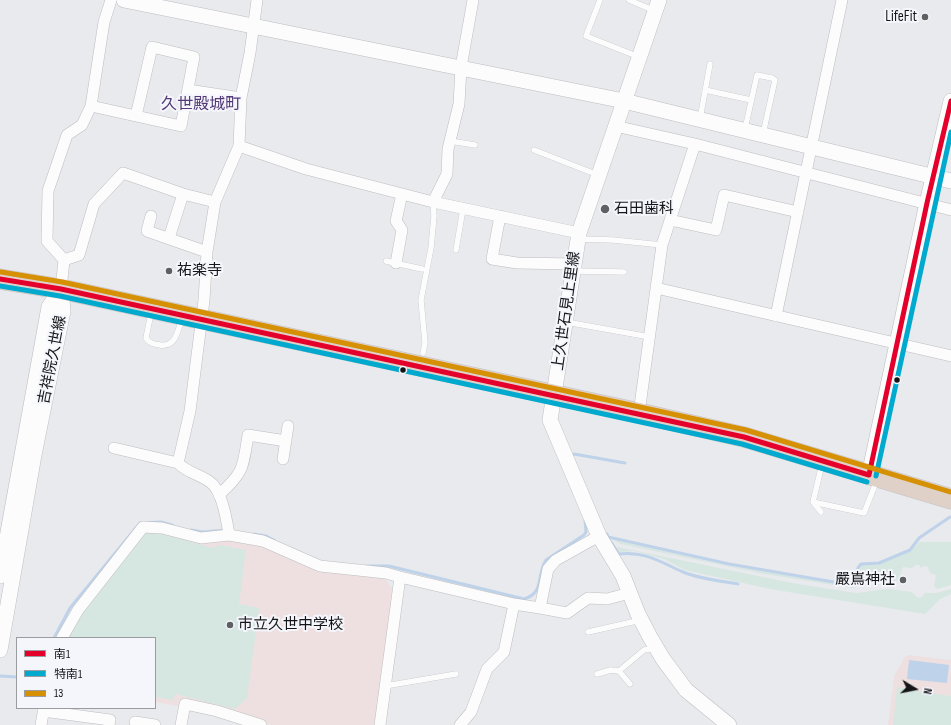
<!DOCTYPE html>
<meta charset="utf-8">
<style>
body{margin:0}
#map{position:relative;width:951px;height:725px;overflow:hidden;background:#e9eaed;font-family:"Sofia Sans Condensed","Noto Sans JP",sans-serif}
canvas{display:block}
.legend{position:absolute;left:16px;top:637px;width:140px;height:72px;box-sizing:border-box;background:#f4f6fc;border:1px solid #9b9ca0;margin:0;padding:5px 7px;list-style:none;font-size:12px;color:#151517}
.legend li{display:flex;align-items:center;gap:8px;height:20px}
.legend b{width:20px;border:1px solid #9b9ca0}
.north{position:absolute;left:895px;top:669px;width:40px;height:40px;-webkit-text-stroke:3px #f4f6fc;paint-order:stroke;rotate:100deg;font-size:11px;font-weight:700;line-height:16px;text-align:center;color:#151517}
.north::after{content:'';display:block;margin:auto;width:14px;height:18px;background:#151517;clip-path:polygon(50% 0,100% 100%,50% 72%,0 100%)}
</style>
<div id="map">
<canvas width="951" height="725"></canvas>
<ul class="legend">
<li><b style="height:5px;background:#e4002b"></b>南1</li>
<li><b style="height:5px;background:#00a9ce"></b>特南1</li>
<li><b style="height:5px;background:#d59003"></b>13</li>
</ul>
<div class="north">N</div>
</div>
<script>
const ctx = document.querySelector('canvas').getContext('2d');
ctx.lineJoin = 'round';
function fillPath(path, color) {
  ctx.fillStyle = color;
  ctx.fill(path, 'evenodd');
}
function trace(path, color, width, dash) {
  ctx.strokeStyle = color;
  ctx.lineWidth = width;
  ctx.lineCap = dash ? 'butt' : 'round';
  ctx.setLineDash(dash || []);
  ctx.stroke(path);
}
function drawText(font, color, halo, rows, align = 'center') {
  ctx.font = font + ' "Sofia Sans Condensed","Noto Sans JP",sans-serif';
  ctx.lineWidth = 4;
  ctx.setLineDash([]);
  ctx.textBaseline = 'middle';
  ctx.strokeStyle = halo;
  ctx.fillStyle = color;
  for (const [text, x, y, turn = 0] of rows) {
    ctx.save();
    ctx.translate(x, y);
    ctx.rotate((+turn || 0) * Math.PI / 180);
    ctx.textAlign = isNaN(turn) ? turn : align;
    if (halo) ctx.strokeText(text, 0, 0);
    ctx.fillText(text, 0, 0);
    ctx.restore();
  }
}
const education = new Path2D(`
 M144,530L261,544L305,565L383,576L394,591L375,725H271L242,714L180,700L178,706L155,702V638Z
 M909,655L951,660V725H888L894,676L905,657Z`);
const green = new Path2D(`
 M143,533L162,534L213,548L220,545L246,550L239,604L259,608L247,698L235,709L175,694L173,700L155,697V638H66L81,613Z
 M614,540L729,566L852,586L862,565C883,564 904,557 920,542H951V585L937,589L934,586L936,575L930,573L928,567L924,566L921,568L919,565H916L912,568L903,567L897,581H885L852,588L759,573L621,544Z
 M617,547L792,583L849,592L857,593L887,589L912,592L917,597L921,598L925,593H936L951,589V594L940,599L925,614L770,589L685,570L664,559L634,551L620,552Z
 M897,687L917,689V691L951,696V725H893Z`);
const water = new Path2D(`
 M909,660L949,665L947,683L907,679Z`);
const stream = new Path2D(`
 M572,456L574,454L625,463
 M191,530L203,532L225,530
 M254,534L266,536L274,540
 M607,534L608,537L729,564L851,585L858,568L861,564L879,563L910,550L919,538L950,517
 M611,542L619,554C646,551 660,562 683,572C700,579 720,581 738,584
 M366,566H389L524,599C545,593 536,575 546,560L584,535L586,532L585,520
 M54,638L70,608L140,523L161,522L172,525
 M0,676L17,677`);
const lane = new Path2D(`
 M600,0L586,36L639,57
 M629,0L655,11
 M705,90L751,100
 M700,119L710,64
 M745,129L757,75L772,78L775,80L763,134
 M450,141L475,145
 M534,150L598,175
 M579,239L613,240L662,245
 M456,250L463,209
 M386,261L422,269
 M574,271L624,272
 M151,313L146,338C149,343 153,344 160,345C176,347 177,332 182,319
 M566,322L650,337
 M423,353L425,343L421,300L431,248L434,216L433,202
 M813,502L864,513L877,480
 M821,512L813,502L822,464
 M588,632L641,620
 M597,674L611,670L619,671
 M630,684L619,671L644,650L656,648
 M385,686L456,674`);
const street = new Path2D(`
 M188,90L241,98
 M91,106L181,126L194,57L152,47L136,116
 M615,126L695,144L662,245L639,413
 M695,144L951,210
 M239,146L306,169L433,202L579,233
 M433,202L447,174L448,149L459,104L461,67L473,0
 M151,216L147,231L207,252
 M500,216L492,259L517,263L574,264
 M670,220L716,230L724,195L798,212
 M169,238L183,194
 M64,260L79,255L94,204L123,173L183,194L215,202
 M396,263L402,230L396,221L402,194
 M656,288L951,356
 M61,289L64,260L47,241L48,191L67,135L82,125L91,106L104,22L111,0
 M776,316L842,0
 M114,448L178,463
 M283,459L288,426
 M219,495C244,472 243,468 248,435L286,441
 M229,535C227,521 222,490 210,482C200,474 187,473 178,463L190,411L204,300L207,252L215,202L239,146L241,98L250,53L257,0
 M540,608L567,613L588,598L607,599L630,593
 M62,638L78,610L143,527L162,528L201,538L229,535L263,541L320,566L386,573L400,577
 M43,711L110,720L109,725
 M135,722L155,725
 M41,725L44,708
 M181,725L185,704L217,711L261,725
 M380,725L400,577L514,604L540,608L548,569L556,560L599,536
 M460,725L471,712L487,669L504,652L514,604`);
const secondary = new Path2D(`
 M124,0L624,101L951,181
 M659,0L579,233L550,420L599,536L623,576L638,614L650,637L663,659L686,690L729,725
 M869,475L927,203L951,101
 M0,576L49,307L61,289
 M0,650L34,455L63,311L61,289`);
const highway = new Path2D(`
 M0,279L61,289L639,413L744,437L951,499`);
const bus1 = new Path2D(`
 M0,279L61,289L744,437L869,475
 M869,475L927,203L951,101`);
const bus2 = new Path2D(`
 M0,286L60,296L742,444L867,482
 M876,476L951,132`);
const bus3 = new Path2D(`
 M1,272L62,282L746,430L951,492`);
const markers = [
 [925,17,4,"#5f6062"],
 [605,209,5,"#5f6062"],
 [169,271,4,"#5f6062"],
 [403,370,3.5,"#151517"],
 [897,380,3.5,"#151517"],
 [903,580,4,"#5f6062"],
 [230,625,4,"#5f6062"]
];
const poiNames = [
 ["LifeFit",917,17,"right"],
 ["石田歯科",614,209],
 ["祐楽寺",177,271],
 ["嚴嶌神社",895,580,"right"],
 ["市立久世中学校",238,625]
];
const streetNames = [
 ["上久世石見上里線",567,311,-82],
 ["吉祥院久世線",53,360,-79]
];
const neighbourhoodNames = [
 ["久世殿城町",201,105]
];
fillPath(education, '#eee0e0');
fillPath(green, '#d6e6e0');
fillPath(water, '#bed2e9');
trace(stream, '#bed2e9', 3);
trace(lane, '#bdbdc0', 6);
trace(street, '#bdbdc0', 12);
trace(secondary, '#bdbdc0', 16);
trace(highway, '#c4c4c6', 21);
trace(lane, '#fcfcfc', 5.5);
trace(street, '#fcfcfc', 11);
trace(secondary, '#fcfcfc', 15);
trace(highway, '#dfd0c8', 20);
trace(bus1, '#e4002b', 5);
trace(bus2, '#00a9ce', 5);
trace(bus3, '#d59003', 5);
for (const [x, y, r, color] of markers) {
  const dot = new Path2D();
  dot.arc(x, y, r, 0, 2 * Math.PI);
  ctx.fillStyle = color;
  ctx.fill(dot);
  trace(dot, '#f4f6fc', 1.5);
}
drawText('15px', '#151517', '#f4f6fc', poiNames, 'left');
drawText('15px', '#151517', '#f4f6fc', streetNames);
drawText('16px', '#543b77', '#f4f6fc', neighbourhoodNames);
</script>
